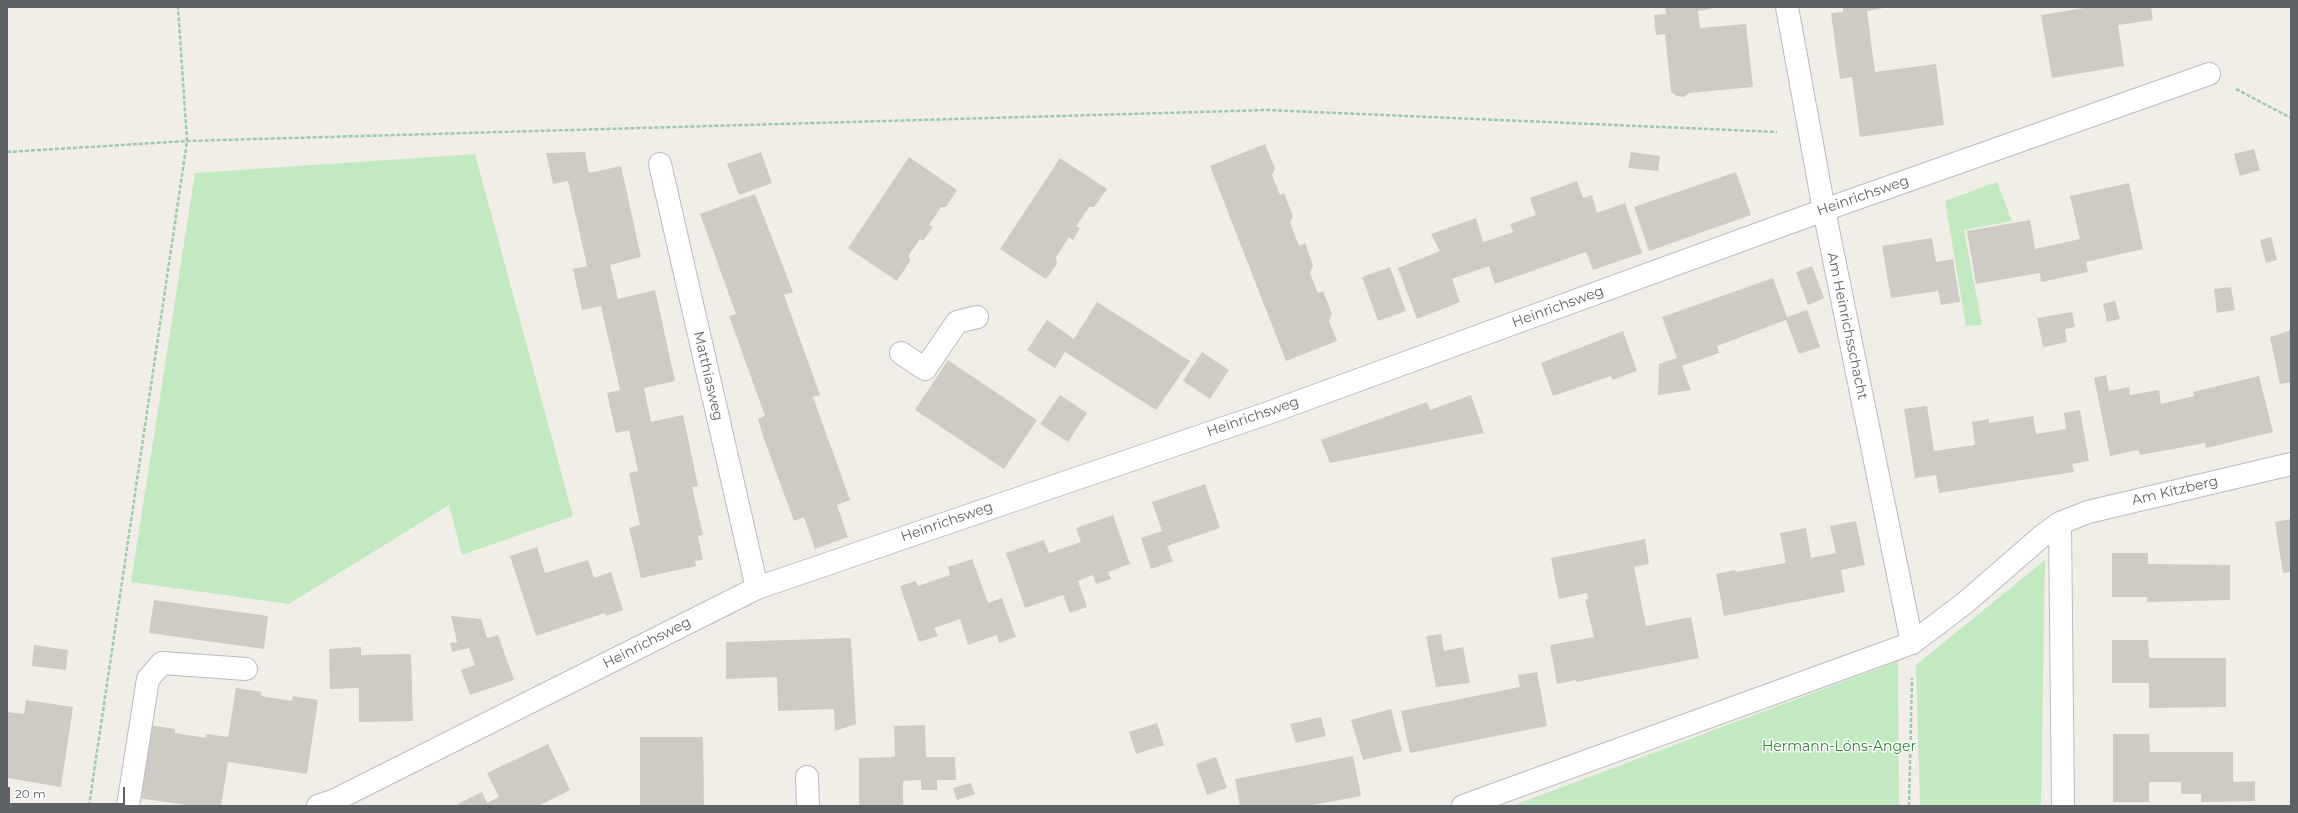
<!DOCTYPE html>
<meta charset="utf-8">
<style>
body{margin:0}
#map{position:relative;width:2298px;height:813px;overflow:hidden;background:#f1eee7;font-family:Montserrat,sans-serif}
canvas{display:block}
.frame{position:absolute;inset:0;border:8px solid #5e6267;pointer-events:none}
.scale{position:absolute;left:8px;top:787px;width:117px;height:18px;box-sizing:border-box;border:2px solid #5e6267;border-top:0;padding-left:5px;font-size:12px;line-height:14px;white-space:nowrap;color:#5e6267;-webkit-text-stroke:3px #fff;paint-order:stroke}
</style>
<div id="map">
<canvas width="2298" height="813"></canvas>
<div class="frame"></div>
<div class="scale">20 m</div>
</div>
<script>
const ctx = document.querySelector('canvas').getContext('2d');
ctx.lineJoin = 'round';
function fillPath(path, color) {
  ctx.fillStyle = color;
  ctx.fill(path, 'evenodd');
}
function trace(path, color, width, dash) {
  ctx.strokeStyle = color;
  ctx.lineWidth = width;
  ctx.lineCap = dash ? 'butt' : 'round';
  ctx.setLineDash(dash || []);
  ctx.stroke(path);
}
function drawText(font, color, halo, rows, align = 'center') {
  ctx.font = font + ' Montserrat,sans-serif';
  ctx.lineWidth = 3;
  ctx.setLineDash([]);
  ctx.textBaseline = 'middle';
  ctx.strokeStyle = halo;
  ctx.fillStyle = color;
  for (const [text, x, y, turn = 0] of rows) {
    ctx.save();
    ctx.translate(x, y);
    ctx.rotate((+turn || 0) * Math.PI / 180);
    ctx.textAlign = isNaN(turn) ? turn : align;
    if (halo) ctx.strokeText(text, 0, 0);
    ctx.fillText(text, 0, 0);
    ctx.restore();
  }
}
const green = new Path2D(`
 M475,154L573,516L462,555L449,505L289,604L131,582L195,173Z
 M1997,182L2012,221L1964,230L1982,325L1966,326L1945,201Z
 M2045,560L2041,806H1920L1916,665Z
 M1898,661L1899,806H1512Z`);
const building = new Path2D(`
 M1665,7H1710L1711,9L1698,11L1700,28L1746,24L1753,87L1689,93L1684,97L1677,96L1671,92L1665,34L1656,35L1654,15L1666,14Z
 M1843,7H1889L1867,11L1875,72L1936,64L1944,125L1860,137L1852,77L1840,79L1831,13L1843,12Z
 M2090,7H2151L2153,20L2118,25L2124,66L2052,78L2041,15Z
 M1265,144L1275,169L1272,175L1280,195L1284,193L1293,216L1290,222L1299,246L1305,243L1313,265L1310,273L1318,293L1323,291L1332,314L1329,321L1337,341L1286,361L1210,166Z
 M2254,149L2260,170L2240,176L2234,154Z
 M585,152L589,173L621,166L641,257L610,265L618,299L655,290L675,381L644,388L651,422L683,415L698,486L692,487L703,535L698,536L703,560L695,561L696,566L641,578L629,528L640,525L629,473L638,471L629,430L616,433L607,393L620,390L601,306L582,310L573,269L587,266L568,181L553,184L546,153Z
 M761,152L772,183L739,195L727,164Z
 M1631,152L1660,156L1658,171L1628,168Z
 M909,157L957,190L946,207H941L929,225L933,227L923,241L920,239L909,255L910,261L897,281L848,248Z
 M1060,158L1107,189L1094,207H1089L1076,226L1080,228L1073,240L1069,237L1056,257L1057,264L1046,279L1000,249Z
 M1736,172L1751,215L1649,251L1634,207Z
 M1577,181L1583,198L1592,195L1597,213L1625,203L1642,253L1593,270L1586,252L1495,284L1489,266L1452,279L1460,302L1417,319L1398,268L1440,251L1431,234L1476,218L1483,242L1513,232L1510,224L1536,215L1530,198Z
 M2129,183L2143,249L2086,262L2088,272L2041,282L2040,273L1976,284L1967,231L2030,220L2035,249L2080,239L2070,196Z
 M755,194L793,292L784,295L820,395L813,397L850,500L837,505L848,537L815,549L804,517L794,521L764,439L758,419L765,416L729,316L736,314L700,214Z
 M2271,237L2277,260L2266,263L2260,240Z
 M1932,238L1936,262L1953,259L1960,302L1941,305L1938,291L1891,298L1882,246Z
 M1812,266L1824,298L1808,305L1796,272Z
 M1390,267L1406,311L1378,321L1362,277Z
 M1773,278L1787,317L1807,310L1820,347L1799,354L1786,320L1717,346L1719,353L1682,366L1691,390L1658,395L1659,364L1677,358L1662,317Z
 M2231,287L2235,310L2217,313L2214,289Z
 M2115,301L2120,319L2107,322L2103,304Z
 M1097,302L1190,361L1156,410L1065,352L1055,368L1027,350L1047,320L1074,339Z
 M2072,312L2075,327L2065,329L2067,342L2043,347L2037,318Z
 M2291,330V382L2280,384L2270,337Z
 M1623,331L1637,371L1612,380L1611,376L1553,396L1541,363Z
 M1202,352L1229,370L1210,399L1183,381Z
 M948,360L1037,420L1004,469L915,410Z
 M2106,375L2109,391L2129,387L2130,395L2159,390L2161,404L2194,396L2193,392L2259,376L2273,432L2206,448L2205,443L2140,455L2138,450L2110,456L2094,378Z
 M1060,395L1087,413L1068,442L1040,424Z
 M1471,395L1484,433L1330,463L1321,440L1427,402L1430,410Z
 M1927,406L1934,451L1975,445L1972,422L1989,419V423L2033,416L2036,434L2066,429L2064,413L2080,410L2089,461L2072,464L2074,472L1939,493L1936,475L1915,478L1904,409Z
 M1205,484L1220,528L1167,546L1173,561L1151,569L1141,538L1162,531L1152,502Z
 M1113,515L1130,564L1108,572L1111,579L1096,584L1093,575L1078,581L1087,607L1070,613L1063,595L1025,608L1006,553L1044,540L1049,553L1081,542L1076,528Z
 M2291,519V572L2283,573L2275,522Z
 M1856,521L1865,565L1841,570L1845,592L1724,616L1716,574L1735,570L1736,572L1786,563L1780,533L1806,528L1811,558L1836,553L1830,526Z
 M1645,539L1649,564L1634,567L1646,626L1691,617L1699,658L1576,682V680L1557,684L1550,645L1594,637L1585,600L1588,599L1587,593L1559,599L1551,558Z
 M537,547L545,573L588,560L594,578L611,572L623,610L606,616L605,613L536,636L510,556Z
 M2112,553H2148V564L2230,565V600L2147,602V597H2112Z
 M972,559L988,603L1002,598L1016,637L999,643L997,635L968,645L960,619L934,628L938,636L919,642L900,586L916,581L918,586L950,575L948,567Z
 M154,600L268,616L264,649L149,633Z
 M451,616L481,619L487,638L498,635L514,680L470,695L461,670L475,665L469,648L452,652L450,643L457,642Z
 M1441,634L1444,651L1463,647L1470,683L1436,687L1426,636Z
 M851,638L856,724L835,731L834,709L778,711L777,677L726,679V642Z
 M2112,640H2148L2149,658H2226V707L2149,708V683H2112Z
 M34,645L68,650L66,670L32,666Z
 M361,647V655L411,654L413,721L359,722V688L330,689L329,649Z
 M1537,672L1547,726L1410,753L1401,711L1520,687L1518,675Z
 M236,688L262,692L261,696L292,701L293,696L318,700L307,774L228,762L221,806H193L138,798L149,725L175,729V733L206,738V734L228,737Z
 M26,700L73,707L61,787L7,778V712L24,714Z
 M1391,709L1402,751L1363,760L1351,720Z
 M1321,717L1326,736L1296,743L1290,724Z
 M1157,723L1164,745L1136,754L1129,732Z
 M925,725L926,757H955L956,780H937V790H921V780L903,781V806H859V758L895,757L894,726Z
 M2113,734H2149L2150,752H2233V782L2255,781V801L2201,802V794H2181V782H2149V802H2113Z
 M640,737H703L704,806H640Z
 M548,744L570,790L538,806H454L482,792L487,803L499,797L487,773Z
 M1353,756L1361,796L1308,806H1240L1235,779Z
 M1216,757L1227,788L1207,795L1196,764Z
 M971,783L975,794L957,800L953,788Z`);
const path = new Path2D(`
 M2236,89L2291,118
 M7,152L187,141L1268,110L1777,132
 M89,806L187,141L178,7
 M1909,806L1912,678`);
const lane = new Path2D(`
 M901,353L925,369L957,322L977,317
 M128,806L148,679L162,663L246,669`);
const street = new Path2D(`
 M1787,7L1824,210L1912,643
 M660,164L757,588
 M2060,523L2063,806
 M807,777L808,806
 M318,806L333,801L757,588L1268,413L1824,210L2209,74
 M1463,806L1912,643L1965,603L2042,536L2060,523L2088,512L2291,464`);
const streetNames = [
 ["Heinrichsweg",1863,196,-19],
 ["Heinrichsweg",1558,307,-20],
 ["Am Heinrichsschacht",1847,326,78],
 ["Matthiasweg",708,376,77],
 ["Heinrichsweg",1253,417,-19],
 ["Am Kitzberg",2175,491,-13],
 ["Heinrichsweg",947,522,-19],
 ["Heinrichsweg",647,643,-27]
];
const parkNames = [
 ["Hermann-Löns-Anger",1839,747]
];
fillPath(green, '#c3e9c2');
fillPath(building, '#cecbc5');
trace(lane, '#b9bcc0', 24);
trace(street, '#b9bcc0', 24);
trace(path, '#9bcaa8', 2.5, [4, 2]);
trace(lane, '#fff', 22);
trace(street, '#fff', 22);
drawText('14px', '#5e6267', '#fff', streetNames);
drawText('14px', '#308332', '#fff', parkNames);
</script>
